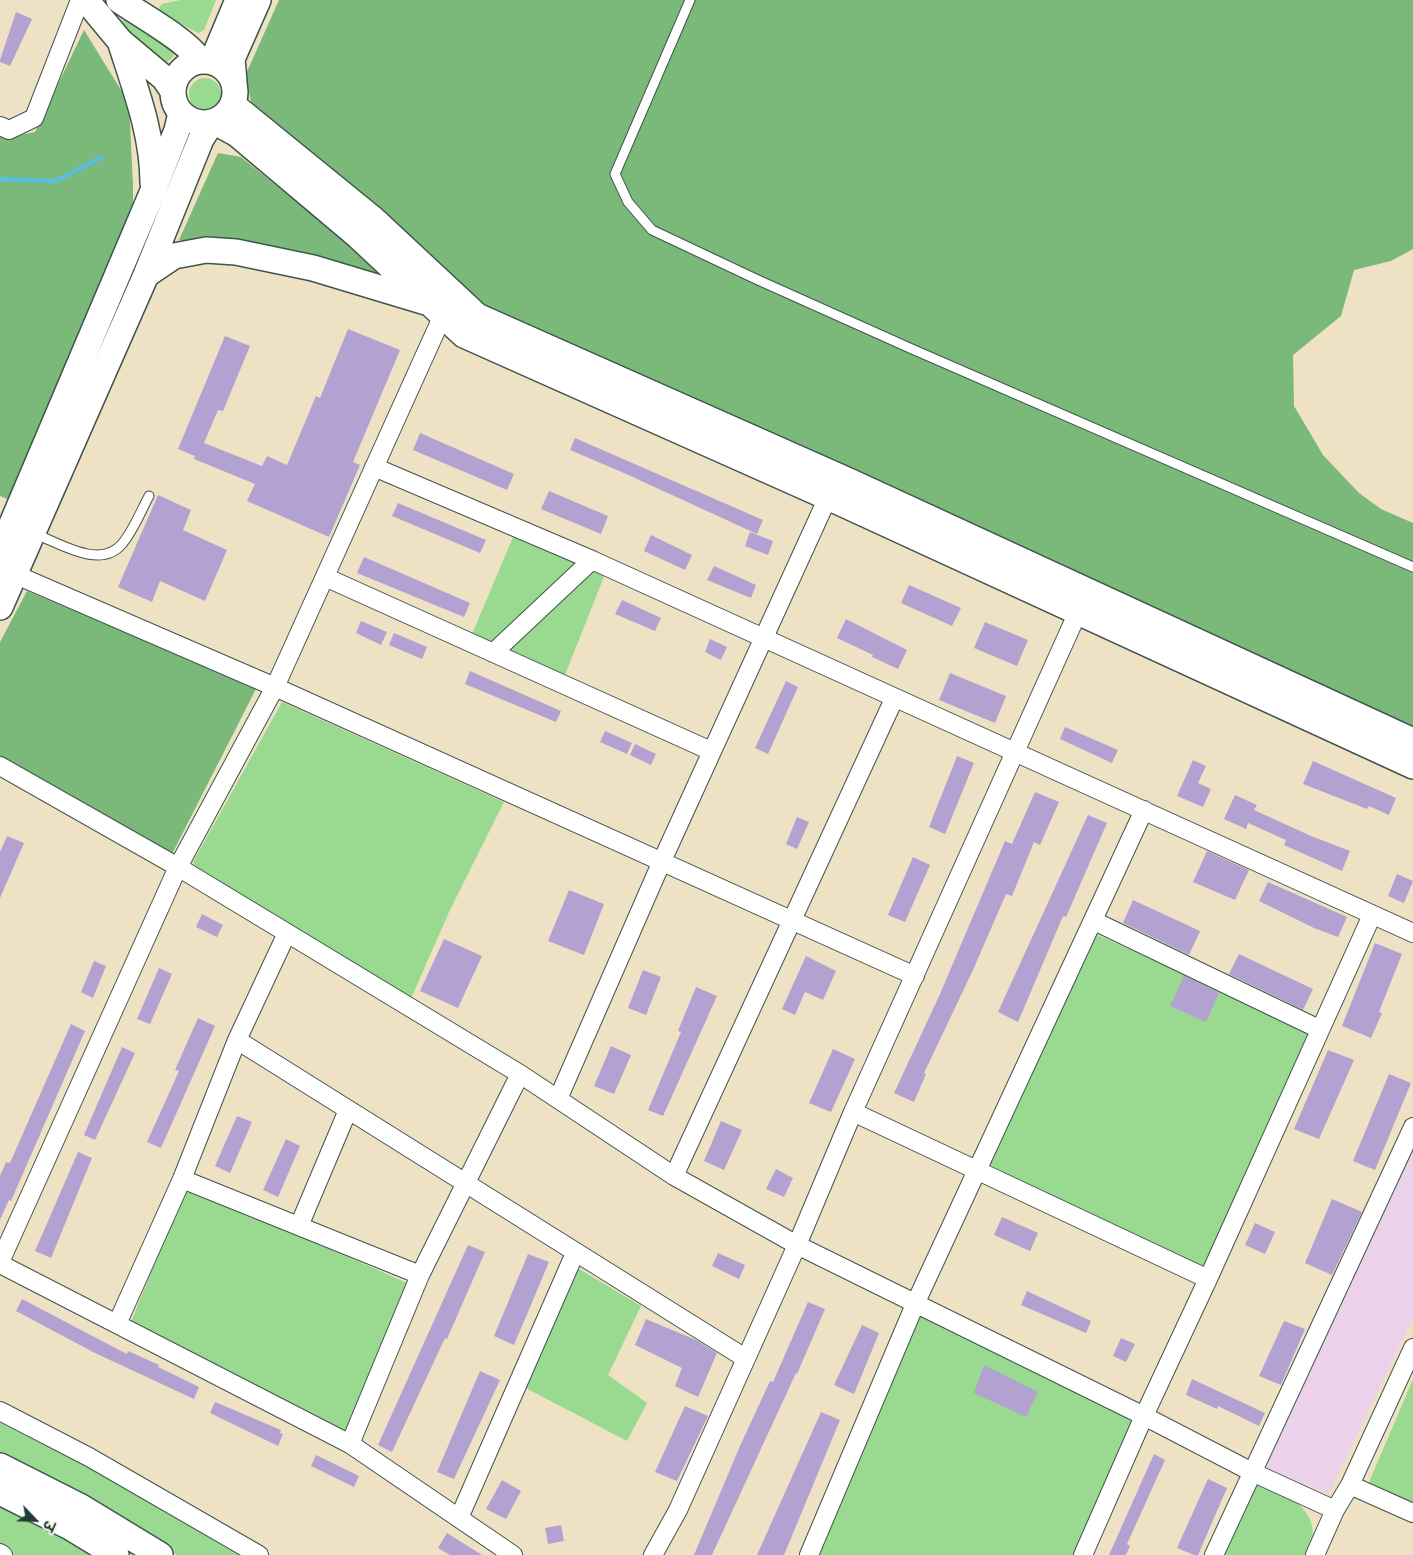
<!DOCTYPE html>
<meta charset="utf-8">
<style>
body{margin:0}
#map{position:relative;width:1413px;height:1555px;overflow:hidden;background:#efe1c4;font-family:Delius,"Playpen Sans Deva",sans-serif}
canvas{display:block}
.north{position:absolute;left:10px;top:1495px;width:50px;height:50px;-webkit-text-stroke:4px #f6f6f2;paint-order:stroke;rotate:114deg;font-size:14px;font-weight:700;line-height:20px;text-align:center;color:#1f3d34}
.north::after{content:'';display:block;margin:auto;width:18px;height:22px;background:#1f3d34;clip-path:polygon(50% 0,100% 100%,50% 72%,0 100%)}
</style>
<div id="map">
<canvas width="1413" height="1555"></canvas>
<div class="north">उ</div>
</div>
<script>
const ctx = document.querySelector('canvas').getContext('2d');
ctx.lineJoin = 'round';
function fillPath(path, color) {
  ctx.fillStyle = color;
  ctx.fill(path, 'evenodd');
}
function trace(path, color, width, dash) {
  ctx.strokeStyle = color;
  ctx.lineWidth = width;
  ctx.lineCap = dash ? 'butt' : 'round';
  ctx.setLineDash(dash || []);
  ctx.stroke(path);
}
const built = new Path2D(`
 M1413,1121V1318L1329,1494L1265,1467Z`);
const green = new Path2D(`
 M180,0H216L204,30L198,33L161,14L159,8L162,4Z
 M125,20L159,37L174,48L173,57L167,62L159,59L122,27L121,21Z
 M189 94a16 16 0 1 1 32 0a16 16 0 1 1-32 0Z
 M513,537L605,574L563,680L470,639Z
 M282,702L504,802L449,912L409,1003L199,876L193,862Z
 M1093,933L1312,1032L1205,1273L990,1165Z
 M186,1185L407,1283L346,1437L131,1322Z
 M571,1264L641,1306L608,1375L647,1403L627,1441L520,1385Z
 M921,1313L1133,1420L1077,1555H817Z
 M1413,1379V1508L1367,1487Z
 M0,1418L122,1480L246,1555H177L126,1524L0,1455Z
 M1251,1479C1278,1490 1314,1502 1313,1537C1313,1542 1308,1550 1305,1555H1218Z
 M0,1499L99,1555H12L0,1549Z`);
const forest = new Path2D(`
 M279,0H1413V249L1391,261L1354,270L1341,316L1293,355L1294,406L1323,455L1359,493L1381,509L1413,523V730L488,311L251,102L246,74Z
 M84,30L129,103L133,186V215L12,501L0,496V133L9,137L35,132Z
 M218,153L241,157L380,269L375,279L298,256L179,240Z
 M27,591L257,687L172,854L0,758V642Z`);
const stream = new Path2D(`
 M0,179L56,181L102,157`);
const building = new Path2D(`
 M16,12L32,19L10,66L0,62V60Z
 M348,329L400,350L353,462L360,465L329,537L247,501L255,484L194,459L195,456L178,449L225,336L250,346L223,411L218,410L204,443L262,466L267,456L287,465L316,396L320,398Z
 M420,433L514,474L507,490L413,450Z
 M575,438L763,520L757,534L624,473L570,450Z
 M549,491L608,516L601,534L541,509Z
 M158,495L191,510L183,530L227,550L205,601L160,581L152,602L118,587Z
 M398,503L486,540L480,553L392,516Z
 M750,532L773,541L768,555L745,546Z
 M651,535L692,555L685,570L644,551Z
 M364,557L470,603L464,617L357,573Z
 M714,566L756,585L751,598L707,580Z
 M909,585L961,608L952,626L901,603Z
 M622,600L661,618L655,631L615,614Z
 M846,619L907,650L898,669L872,657L873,655L837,638Z
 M361,621L387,632L381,645L356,633Z
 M985,622L1028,640L1017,666L974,648Z
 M394,633L427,647L422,659L389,645Z
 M710,639L727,647L721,660L705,652Z
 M470,671L561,711L556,722L465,684Z
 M950,673L1006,696L995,723L939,700Z
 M786,681L798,687L768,754L755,748Z
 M1065,727L1118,750L1112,763L1060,739Z
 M605,731L632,743L627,754L600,742Z
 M635,744L656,754L651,765L630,755Z
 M957,756L974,763L945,834L929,827Z
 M1193,760L1206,766L1198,783L1211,789L1203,807L1177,796Z
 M1313,761L1396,798L1389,815L1369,806L1367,809L1303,784Z
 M1035,792L1059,802L1040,845L1034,842L1012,896L1006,894L973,970L924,1073L926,1074L914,1102L894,1093L940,994L1005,841L1012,844Z
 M1235,795L1257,805L1254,810L1311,836L1350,851L1342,871L1284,845L1286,840L1248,823L1246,829L1224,819Z
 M1088,815L1107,823L1066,917L1063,916L1018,1022L998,1012Z
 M797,817L809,822L797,849L786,844Z
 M7,836L24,843L0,898V852Z
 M1207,851L1249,870L1235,900L1193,882Z
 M913,857L930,865L905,922L888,915Z
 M1397,874L1413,881L1404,903L1388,896Z
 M1268,882L1347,917L1338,937L1314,928L1259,901Z
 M569,890L604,904L584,955L548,941Z
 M1133,900L1200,931L1189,955L1123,923Z
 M202,914L223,925L217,937L196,927Z
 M444,939L482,956L458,1008L420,991Z
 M1375,943L1402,954L1379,1012L1382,1013L1371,1038L1342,1026Z
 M1239,954L1313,989L1303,1010L1229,974Z
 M806,956L836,971L823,1000L805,992L795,1015L782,1009Z
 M94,961L106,966L93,998L81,992Z
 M159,968L172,974L150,1024L137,1019Z
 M643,970L661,977L646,1015L628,1008Z
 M1184,976L1219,993L1206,1022L1170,1006Z
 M696,987L717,996L663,1116L648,1110L681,1032L678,1031Z
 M198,1018L215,1026L161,1148L147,1142L179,1071L175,1070Z
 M71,1024L85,1031L11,1201L9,1200L0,1220V1176L6,1162L10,1163Z
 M611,1046L631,1055L614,1094L594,1086Z
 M122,1047L135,1053L95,1140L84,1135Z
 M833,1049L855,1059L831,1112L809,1103Z
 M1328,1050L1354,1060L1319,1139L1294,1129Z
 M1389,1074L1411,1083L1375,1170L1353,1161Z
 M237,1116L252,1122L230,1173L215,1166Z
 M721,1121L742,1130L724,1170L704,1161Z
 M286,1139L300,1146L278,1197L263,1190Z
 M78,1152L92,1158L51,1258L35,1251Z
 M776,1169L793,1178L784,1197L766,1189Z
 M1332,1199L1362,1212L1332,1275L1305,1263Z
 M1002,1217L1038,1233L1030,1251L994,1235Z
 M1255,1223L1275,1232L1265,1254L1245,1245Z
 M468,1245L485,1252L447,1339L445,1338L392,1452L378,1445Z
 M718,1253L745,1265L739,1279L712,1266Z
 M528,1254L549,1262L514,1345L494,1336Z
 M1027,1291L1091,1321L1086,1333L1021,1305Z
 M22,1299L100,1340L127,1354L128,1351L159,1365L158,1367L199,1387L194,1399L95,1353L16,1311Z
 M808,1302L825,1309L797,1374L796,1373L712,1555H694L740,1446L770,1381L773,1382Z
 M646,1319L696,1340L717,1353L698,1397L675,1386L682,1368L635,1345Z
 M1284,1321L1305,1329L1281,1385L1259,1376Z
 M862,1325L879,1333L854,1394L834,1385Z
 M1121,1338L1135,1344L1126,1362L1113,1356Z
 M984,1365L1038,1392L1026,1417L974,1393Z
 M480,1371L500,1380L454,1479L437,1472Z
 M1192,1379L1265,1413L1259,1426L1218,1406L1217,1409L1186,1395Z
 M215,1402L281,1430L280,1433L283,1434L278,1446L210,1413Z
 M685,1406L708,1416L677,1481L655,1472Z
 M821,1412L840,1420L784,1555H757Z
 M1154,1454L1165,1460L1127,1544L1130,1546L1126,1555H1109Z
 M316,1455L359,1476L354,1487L311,1466Z
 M1208,1479L1227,1488L1198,1555H1194L1177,1548Z
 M502,1480L521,1491L506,1519L486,1509Z
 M561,1525L564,1541L548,1544L545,1528Z
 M447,1533L482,1555H450L438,1548Z`);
const lane = new Path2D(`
 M690,0L615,174L628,202L652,230L758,280L912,349L1413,567
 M35,534C60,543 100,570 122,544C133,531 141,511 149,496`);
const street = new Path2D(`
 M0,126L9,130L34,118L80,0
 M374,467L592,560L1413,933
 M0,571L14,574L275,687L915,976
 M325,577L711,751
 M493,653L592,560
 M0,766L178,867L520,1074L674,1176L797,1245L1144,1416L1252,1472L1335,1510
 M1094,921L1319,1029
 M237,1040L745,1358
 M558,1099L662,861L828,497
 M853,1112L1208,1279
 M674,1176L894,699
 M182,1179L420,1275L350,1444
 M299,1226L348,1110
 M0,1262L178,867L275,687L443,315L449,306
 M0,1264L350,1444L513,1555
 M420,1275L520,1074
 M117,1324L182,1179L237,1040L287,933
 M0,1411L89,1457L259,1555
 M1350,1485L1413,1513
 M459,1518L575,1253
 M0,1553L3,1555
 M653,1555L678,1510L797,1245L853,1112L1082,603
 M809,1555L916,1302L1144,810
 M1083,1555L1144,1416L1208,1279L1372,915
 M1214,1555L1413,1127
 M1315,1555L1335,1510L1350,1485L1413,1348`);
const secondary = new Path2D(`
 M86,0L120,41L164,78L173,91
 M119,0C139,14 190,42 200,61
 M120,41C135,88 153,134 153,183
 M173 92a31 31 0 1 1 62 0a31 31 0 1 1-62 0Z
 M212,62L238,0
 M234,81L232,59L258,0
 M233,105L373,219L477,316L851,482L1413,741
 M215,122L237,134L358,236L464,335L841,503L1413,766
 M146,275L174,256L206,250L236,252L313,268L426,302
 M0,552L153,191L177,130L181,113
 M0,607L146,275L201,139L212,122
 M0,1466L81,1507L160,1555
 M0,1492L70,1527L116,1555`);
fillPath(built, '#ecd1ea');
fillPath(green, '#99d990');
fillPath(forest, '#7ab97a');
trace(stream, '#5bbeda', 4.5);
fillPath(building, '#b3a2d1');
trace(lane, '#3e564a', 11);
trace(street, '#3e564a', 20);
trace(secondary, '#3e564a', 28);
trace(lane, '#fff', 9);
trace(street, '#fff', 18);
trace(secondary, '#fff', 25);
</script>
